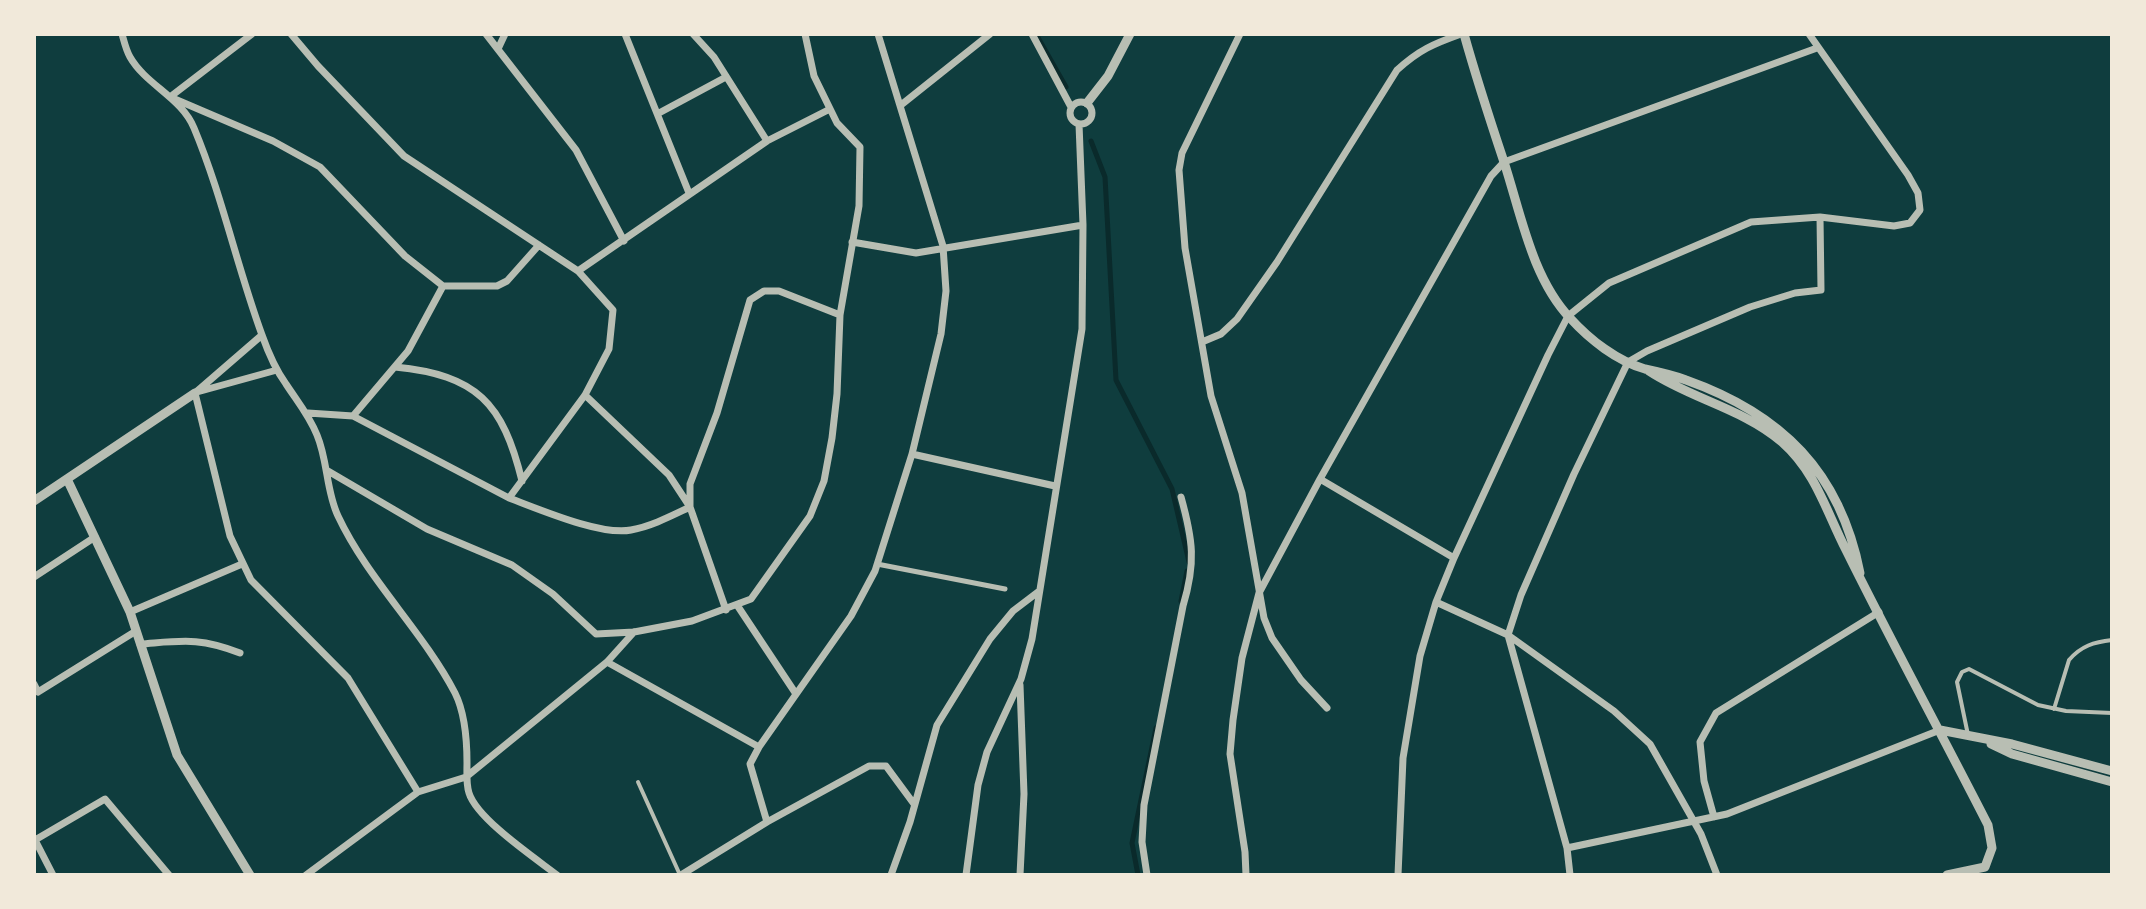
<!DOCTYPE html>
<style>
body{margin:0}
#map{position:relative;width:2146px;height:909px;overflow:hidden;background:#0f3d3e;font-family:"Noto Sans",sans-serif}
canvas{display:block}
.frame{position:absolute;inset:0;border:36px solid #f1e9da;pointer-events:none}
</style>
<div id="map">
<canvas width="2146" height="909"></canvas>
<div class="frame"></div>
</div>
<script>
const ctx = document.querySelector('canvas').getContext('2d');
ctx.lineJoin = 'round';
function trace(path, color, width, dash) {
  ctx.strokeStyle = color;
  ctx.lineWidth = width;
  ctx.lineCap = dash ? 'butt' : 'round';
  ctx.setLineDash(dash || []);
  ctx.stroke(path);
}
const stream = new Path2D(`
 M1036,34L1066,87
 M1091,141L1105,177L1116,380L1172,489L1189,562
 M1181,601L1187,571
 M1138,875L1132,843L1156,728`);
const service = new Path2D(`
 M2054,709L2069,660C2081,646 2094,642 2112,640
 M1968,735L1957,682L1962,672L1969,669L2038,705L2066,711L2112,713
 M638,782L680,875`);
const pedestrian = new Path2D(`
 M877,564L1005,589`);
const minor = new Path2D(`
 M122,34C124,41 126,50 130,57C146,85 182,98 194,128C222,195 237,267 262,335C268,352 275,369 286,384C297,401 309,415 317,435C328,461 326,491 338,516C368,580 422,630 455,693C465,713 467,741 467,763C467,773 466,784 469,793C477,819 535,858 557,875
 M252,34L170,97L273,141L320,167L405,256L443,286
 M291,34L318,66L404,156L578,271L613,310L609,349L585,395L509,498L353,416L308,413
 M486,34L576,150L624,241
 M625,34L689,193
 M693,34L714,57L767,141
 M1032,34L1071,107
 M1240,34L1182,153L1179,170L1185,248L1211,396L1242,493L1264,618L1272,638L1301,680L1327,708
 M498,49L505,34
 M1070 113a11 11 0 1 1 22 0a11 11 0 1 1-22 0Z
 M901,105L990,34
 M659,113L726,77
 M852,242L916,253L1083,225
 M578,271L767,141L830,109
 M443,286H497L507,281L539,245
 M1202,342L1221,334L1237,319L1277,262L1397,70C1419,50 1433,44 1461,34
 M395,367C477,375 503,403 522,481
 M197,392L277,370
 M195,393L230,536L251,580L348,678L418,792
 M195,393L262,335
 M585,395L669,475L690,507L726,610
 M353,416L408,351L443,286
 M912,454L1055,486
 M328,471L427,529L512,565L553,594L596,634L634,632L692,621L751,599L810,516L824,481L832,438L837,394L840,315L859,206L860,147L837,123L814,76L805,34
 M1320,479L1454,558
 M509,498C539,509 601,536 631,530C652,526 671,516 690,507V484L717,413L750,300L764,291H779L840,315
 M34,577L95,537
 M1436,602L1508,635L1567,848L1570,875
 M737,605L796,694
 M130,612L242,564
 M140,644C182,641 199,637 240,653
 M607,662L759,747
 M34,684L38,692L136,631
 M1714,817L1704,781L1700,742L1716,713L1879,612
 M767,822L869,766H886L914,804
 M34,838L53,875
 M35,840L105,799L169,875
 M1567,848L1727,814L1940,730
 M306,875L418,792L466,777L607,662L634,632
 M681,875L767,822L750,764L759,747L851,616L875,571L912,454L941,334L946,291L943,246L878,34
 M891,875L910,822L937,725L990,639L1013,611L1038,592
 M966,875L978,785L987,752L1021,679L1032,639L1082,329L1083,225L1079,124
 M1020,875L1024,794L1020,685
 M1147,875L1142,842L1144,805L1183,606C1196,563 1193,540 1181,497
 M1246,875L1245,852L1230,754L1233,720L1242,658L1259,593L1320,479L1491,176L1504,162L1817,48
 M1398,875L1403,758L1420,656L1436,602L1454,558L1548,355L1568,316L1609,283L1751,222L1820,217L1894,226L1910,223L1920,210L1918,193L1908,175L1809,34
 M1717,875L1701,834L1650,744L1614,711L1508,635L1521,595L1574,474L1628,362L1647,351L1750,307L1795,293L1821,290L1820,217`);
const tertiary = new Path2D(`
 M1464,34C1476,77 1490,120 1504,162C1521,214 1532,278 1570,318C1590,340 1617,361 1645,369C1659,372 1673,375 1686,380C1782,414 1840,472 1860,573
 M1087,103L1108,76L1130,34
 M1649,371C1691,399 1742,408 1782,442C1816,472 1826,511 1846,550C1892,643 1941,733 1988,825L1992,848L1985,867L1947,875
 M67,479L130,612L177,755L250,875
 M34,501L195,393
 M1940,730L2012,744L2112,771
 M1991,744L2012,754L2112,782`);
trace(stream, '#0a2a2b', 5);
trace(service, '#b8beb3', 4);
trace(pedestrian, '#b8beb3', 5);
trace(minor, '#b8beb3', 7);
trace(tertiary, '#b8beb3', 9);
</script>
